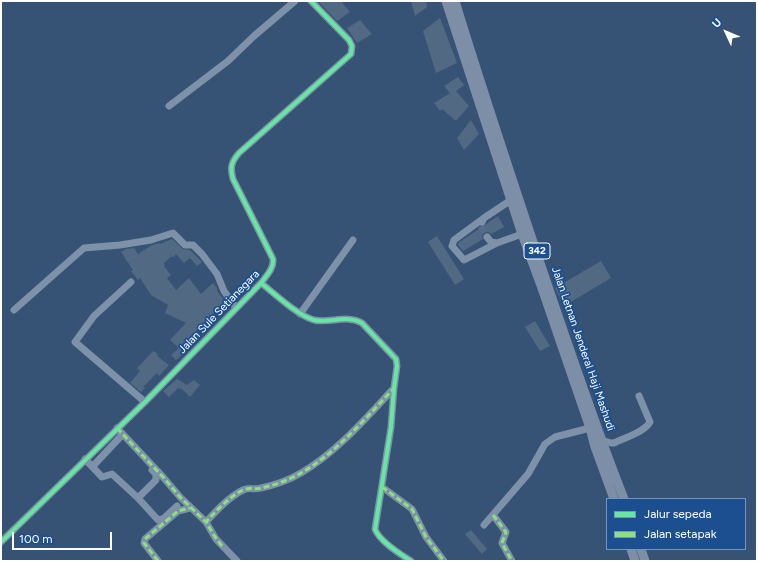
<!DOCTYPE html>
<style>
body{margin:0}
#map{position:relative;width:758px;height:562px;overflow:hidden;background:#365274;font-family:Figtree,sans-serif}
canvas{display:block}
.frame{position:absolute;inset:0;border:2px solid #fff;pointer-events:none}
.legend{position:absolute;left:606px;top:498px;width:140px;height:52px;box-sizing:border-box;background:#1b4f8f;border:1px solid #7695bc;margin:0;padding:5px 7px;list-style:none;font-size:12px;color:#fff}
.legend li{display:flex;align-items:center;gap:8px;height:20px}
.legend b{width:20px;border:1px solid #7695bc}
.north{position:absolute;left:706px;top:12px;width:40px;height:40px;-webkit-text-stroke:3px #1b4f8f;paint-order:stroke;rotate:314deg;font-size:11px;font-weight:700;line-height:16px;text-align:center;color:#fff}
.north::after{content:'';display:block;margin:auto;width:14px;height:18px;background:#fff;clip-path:polygon(50% 0,100% 100%,50% 72%,0 100%)}
.scale{position:absolute;left:12px;top:532px;width:100px;height:18px;box-sizing:border-box;border:2px solid #fff;border-top:0;padding-left:5px;font-size:12px;line-height:14px;white-space:nowrap;color:#fff;-webkit-text-stroke:3px #1b4f8f;paint-order:stroke}
</style>
<div id="map">
<canvas width="758" height="562"></canvas>
<div class="frame"></div>
<ul class="legend">
<li><b style="height:5px;background:#66e7a1"></b>Jalur sepeda</li>
<li><b style="height:5px;background:#8de07e"></b>Jalan setapak</li>
</ul>
<div class="north">U</div>
<div class="scale">100 m</div>
</div>
<script>
const ctx = document.querySelector('canvas').getContext('2d');
ctx.lineJoin = 'round';
function fillPath(path, color) {
  ctx.fillStyle = color;
  ctx.fill(path, 'evenodd');
}
function trace(path, color, width, dash) {
  ctx.strokeStyle = color;
  ctx.lineWidth = width;
  ctx.lineCap = dash ? 'butt' : 'round';
  ctx.setLineDash(dash || []);
  ctx.stroke(path);
}
function drawText(font, color, halo, rows, align = 'center') {
  ctx.font = font + ' Figtree,sans-serif';
  ctx.lineWidth = 3.5;
  ctx.setLineDash([]);
  ctx.textBaseline = 'middle';
  ctx.strokeStyle = halo;
  ctx.fillStyle = color;
  for (const [text, x, y, turn = 0] of rows) {
    ctx.save();
    ctx.translate(x, y);
    ctx.rotate((+turn || 0) * Math.PI / 180);
    ctx.textAlign = isNaN(turn) ? turn : align;
    if (halo) ctx.strokeText(text, 0, 0);
    ctx.fillText(text, 0, 0);
    ctx.restore();
  }
}
const building = new Path2D(`
 M318,1H341L350,12L337,21Z
 M411,1H426L427,7L415,16Z
 M440,18L457,63L436,73L423,31Z
 M360,20L372,34L357,43L347,28Z
 M458,77L464,85L456,91L469,106L456,121L442,109L440,111L434,103L450,93L444,86Z
 M471,120L479,134L464,150L457,138Z
 M498,216L504,227L491,234L488,232L484,233L482,236L483,239L463,251L458,245V243Z
 M437,236L464,279L455,285L428,242Z
 M172,239L183,249L190,250L202,262L197,266L190,258L184,263L176,254L173,258L172,256L164,263L165,265L164,266L171,275L167,278L176,290L189,278L201,294L213,283L217,288V291L225,301L217,311L216,310L198,331L197,330L186,342L188,344L183,350L185,352L176,360L171,355L179,348L170,340L186,323L165,313L168,305L151,295L140,278L138,280L131,271L133,270L121,252L126,249L134,248L138,254L152,245L160,243V244Z
 M601,261L611,278L564,306L555,288Z
 M535,321L550,346L540,351L525,327Z
 M153,351L158,354L157,356L169,365L159,376L157,373L143,387L145,388L141,392L130,383L140,371L137,368L142,363Z
 M177,379L187,385L194,380L200,385L190,397L181,388L180,389L178,388L169,397L163,391Z
 M471,530L487,549L482,554L465,534Z`);
const minorTunnel = new Path2D(`
 M481,226L487,237`);
const minor = new Path2D(`
 M169,106L228,61L254,36L295,1
 M484,218L454,240L452,246L464,260L497,243
 M482,222L484,218L511,200
 M487,237L491,242L497,243L522,234
 M131,282L94,316L75,342L145,402
 M261,283C275,294 297,315 314,320C329,324 347,314 362,323L396,359L397,366L394,388L391,427L375,529C379,541 400,554 411,561
 M14,310L84,248L120,245L151,240L173,233L185,245H193L202,254L217,274L224,291L236,308
 M300,314L353,240
 M117,428L163,477L180,497L206,522
 M601,440L611,443H614C624,438 645,432 650,422L639,396
 M85,459L102,477L112,474L138,498L158,520L163,519L177,506
 M93,466L122,435
 M382,487L412,509L426,537L444,561
 M138,498L156,480V474L152,470
 M493,515L506,532L502,543L512,561
 M484,525L528,474L545,444L555,437L590,428
 M1,542L145,402L261,283C267,275 274,268 273,259L233,179C230,168 231,162 239,153L351,54L352,46L349,40L311,1
 M158,561L144,543L145,539L178,511L190,508
 M237,561L216,539L206,522C217,510 229,497 243,490C249,487 255,490 261,488C275,485 289,480 301,473C336,453 367,417 394,388`);
const major = new Path2D(`
 M446,1L522,234L543,291L590,428L595,447L614,499
 M455,1C481,86 509,170 537,254C565,336 592,418 624,499
 M631,549L635,561
 M641,549L645,561`);
const quiet = new Path2D(`
 M117,428L163,477L180,497L206,522
 M382,487L412,509L426,537L444,561
 M493,515L506,532L502,543L512,561
 M222,546L215,537L206,522C217,510 229,497 243,490C249,487 255,490 261,488C275,485 289,480 301,473C336,453 367,417 394,388
 M158,561L144,543L145,539L178,511L190,508`);
const cycleway = new Path2D(`
 M261,283C275,294 297,315 314,320C329,324 347,314 362,323L396,359L397,366L394,388L391,427L375,529C379,541 400,554 411,561
 M1,542L145,402L261,283C267,275 274,268 273,259L233,179C230,168 231,162 239,153L351,54L352,46L349,40L311,1`);
const shields = [
 [537,251,26]
];
const shieldNames = [
 ["342",537,251]
];
const streetNames = [
 ["Jalan Sule Setianegara",219,312,-46],
 ["Jalan Letnan Jenderal Haji Mashudi",583,349,71]
];
fillPath(building, '#526984');
trace(minorTunnel, '#546c89', 7, [7, 3.5]);
trace(minor, '#7d92a8', 7);
trace(major, '#7d8ea7', 9);
trace(quiet, '#8de07e', 3, [6, 3]);
trace(cycleway, '#66e7a1', 4);
for (const [x, y, w] of shields) {
  const box = new Path2D();
  box.roundRect(x - w / 2, y - 8, w, 16, 3);
  ctx.fillStyle = '#1b4f8f';
  ctx.fill(box);
  trace(box, '#fff', 1);
}
drawText('bold 10px', '#fff', null, shieldNames);
drawText('11px', '#fff', '#1b4f8f', streetNames);
</script>
